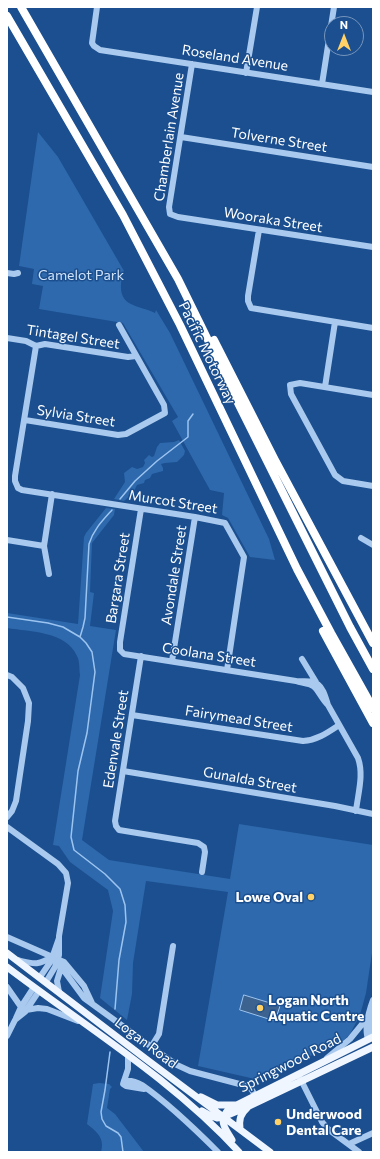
<!DOCTYPE html>
<style>
body{margin:0}
#map{position:relative;width:380px;height:1159px;overflow:hidden;background:#1b4f8f;font-family:Commissioner,sans-serif}
canvas{display:block}
.frame{position:absolute;inset:0;border:8px solid #fff;pointer-events:none}
.north{position:absolute;left:324px;top:16px;width:40px;height:40px;box-sizing:border-box;background:#1b4f8f;border:1px solid #7695bc;border-radius:50%;rotate:0deg;font-size:11px;font-weight:700;line-height:16px;text-align:center;color:#fff}
.north::after{content:'';display:block;margin:auto;width:14px;height:18px;background:#ffd166;clip-path:polygon(50% 0,100% 100%,50% 72%,0 100%)}
</style>
<div id="map">
<canvas width="380" height="1159"></canvas>
<div class="frame"></div>
<div class="north">N</div>
</div>
<script>
const ctx = document.querySelector('canvas').getContext('2d');
ctx.lineJoin = 'round';
function fillPath(path, color) {
  ctx.fillStyle = color;
  ctx.fill(path, 'evenodd');
}
function trace(path, color, width, dash) {
  ctx.strokeStyle = color;
  ctx.lineWidth = width;
  ctx.lineCap = dash ? 'butt' : 'round';
  ctx.setLineDash(dash || []);
  ctx.stroke(path);
}
function drawText(font, color, halo, rows, align = 'center') {
  ctx.font = font + ' Commissioner,sans-serif';
  ctx.lineWidth = 3;
  ctx.setLineDash([]);
  ctx.textBaseline = 'middle';
  ctx.strokeStyle = halo;
  ctx.fillStyle = color;
  for (const [text, x, y, turn = 0] of rows) {
    ctx.save();
    ctx.translate(x, y);
    ctx.rotate((+turn || 0) * Math.PI / 180);
    ctx.textAlign = isNaN(turn) ? turn : align;
    if (halo) ctx.strokeText(text, 0, 0);
    ctx.fillText(text, 0, 0);
    ctx.restore();
  }
}
const green = new Path2D(`
 M38,132L58,157L124,271C120,282 118,298 131,304C138,308 148,309 155,313L156,310L170,333L269,539L275,560L250,557L228,518L222,515L224,493L210,490L172,421L178,417L123,323L39,309L43,286L32,284L34,269L19,266Z
 M179,440L185,451L184,455L177,462L165,463L161,464L163,468V471L152,474L150,478L145,480L144,483L137,485L133,493L124,501L114,499L125,482L124,473L132,467L137,469L143,467L145,463L144,460L149,455L152,457L154,456L157,447L160,443L174,442Z
 M106,508L115,509L114,515L92,543L90,592L94,593L90,626L116,630L82,840L109,860L230,879L239,824L373,845V946L366,993L360,1015L350,1034L341,1043L255,1079L198,1066L228,892L146,881L133,963L132,994L127,1020L100,998L113,911L108,890L70,862L59,846L53,845L80,675C79,669 80,661 77,656C66,631 31,632 7,628V613L78,624L84,537L86,533Z
 M99,1083L109,1084L112,1087L110,1089L107,1108L115,1114L144,1152H101C105,1138 97,1132 87,1124L93,1084Z`);
const water = new Path2D(`
 M244,995L280,1006L275,1021L240,1010Z`);
const stream = new Path2D(`
 M120,499L135,481L157,461L188,437V421L193,414
 M7,617L48,623L63,627L80,637L86,643L92,652L95,672L87,733L78,771L71,837L74,850L105,874L120,889L125,905L126,922L119,960L115,1009
 M80,637L83,627L85,618L89,544C93,530 103,520 112,510
 M110,1052L105,1090L101,1112L102,1119L106,1126L118,1133L121,1137L123,1152`);
const minor = new Path2D(`
 M97,7L92,43L94,46L100,50L373,92
 M192,64L169,207L170,214L178,217L373,247
 M246,73L257,7
 M322,84L334,7
 M181,137L373,167
 M259,230L248,296V301L251,308L373,328
 M7,273L14,274L18,273
 M7,338L26,341L36,346L45,344L128,357L136,356
 M36,346L15,476V481L18,488L22,490L195,517L225,523L244,557L227,670
 M325,387L335,322
 M373,395L300,383L290,385L291,394L335,475L343,481L373,486
 M25,420L118,435L126,434L165,413L164,405L119,325
 M141,509L120,642V650L124,654L296,681C301,683 309,683 313,686C318,689 322,700 328,705C321,682 319,681 296,681
 M361,538L373,545
 M7,540L44,546
 M49,574L44,546L52,494
 M141,656L115,821L116,826L119,830L198,843L204,847L205,852L202,872
 M302,659L316,682L315,683
 M172,661L195,517
 M7,675L12,677L23,688L29,703L28,721L16,801L12,811L7,817
 M328,705L358,758C364,775 358,793 356,811
 M132,715L303,741C317,740 327,733 339,725
 M123,771L335,806L373,814
 M7,827L58,864L66,873L68,883L59,936V955L55,967L46,982
 M7,937L64,962L84,986L92,1003
 M53,956L84,998L164,1056L177,1065L190,1071L247,1086L252,1090L257,1099
 M17,960C34,964 38,966 53,956
 M40,977L51,961L59,938
 M7,987L21,1007L26,1010L38,1008L47,1009L78,1021
 M59,992L57,981L61,968
 M16,1018L21,1007L34,987
 M7,1036L15,1020L25,1012L39,991
 M369,1036L373,1011
 M368,1039C364,1028 369,1011 373,1000
 M151,1047L159,1034L173,946
 M128,1055V1069L123,1084L126,1086L144,1089
 M327,1058L350,1039L368,1017
 M300,1078L322,1122L328,1129L359,1152
 M124,1081C130,1080 137,1082 142,1085C168,1103 196,1130 218,1152
 M349,1144L373,1133`);
const major = new Path2D(`
 M7,953L146,1059L270,1152
 M7,967C86,1027 172,1079 239,1152
 M201,1097L217,1105H235
 M202,1111L211,1116L217,1118L223,1117L249,1106L373,1047
 M240,1129C239,1120 240,1114 247,1108
 M232,1140C226,1129 217,1121 229,1109L373,1037`);
const highway = new Path2D(`
 M21,7L178,279L207,338L234,395L350,627L373,669
 M7,16L123,215L180,325L297,569L331,633L373,708
 M214,340L275,460L373,643
 M323,631L373,723`);
const markers = [
 [311,897,4,"#ffd166"],
 [260,1008,4,"#ffd166"],
 [278,1122,4,"#ffd166"]
];
const streetNames = [
 ["Roseland Avenue",235,58,9],
 ["Chamberlain Avenue",169,137,-81],
 ["Tolverne Street",279,140,9],
 ["Wooraka Street",273,220,9],
 ["Tintagel Street",73,337,9],
 ["Pacific Motorway",207,353,64],
 ["Sylvia Street",76,416,9],
 ["Murcot Street",173,502,9],
 ["Avondale Street",174,575,-81],
 ["Bargara Street",118,578,-81],
 ["Coolana Street",209,655,9],
 ["Fairymead Street",239,719,9],
 ["Edenvale Street",116,739,-81],
 ["Gunalda Street",250,780,10],
 ["Logan Road",146,1043,37],
 ["Springwood Road",290,1063,-27]
];
const parkNames = [
 ["Camelot Park",81,275]
];
const poiNames = [
 ["Lowe Oval",303,897,"right"],
 ["Logan North",268,1000],
 ["Aquatic Centre",268,1016],
 ["Underwood",286,1114],
 ["Dental Care",286,1130]
];
fillPath(green, '#2e69ad');
fillPath(water, '#3c6290');
trace(water, '#9cc4f0', 1);
trace(stream, '#9cc4f0', 1.5);
trace(minor, '#a9c9ee', 6);
trace(major, '#f0f6ff', 7);
trace(highway, '#fff', 8);
for (const [x, y, r, color] of markers) {
  const dot = new Path2D();
  dot.arc(x, y, r, 0, 2 * Math.PI);
  ctx.fillStyle = color;
  ctx.fill(dot);
  trace(dot, '#1b4f8f', 1.5);
}
drawText('14px', '#fff', '#1b4f8f', streetNames);
drawText('14px', '#cfe3fa', '#1b4f8f', parkNames);
drawText('bold 14px', '#fff', '#1b4f8f', poiNames, 'left');
</script>
